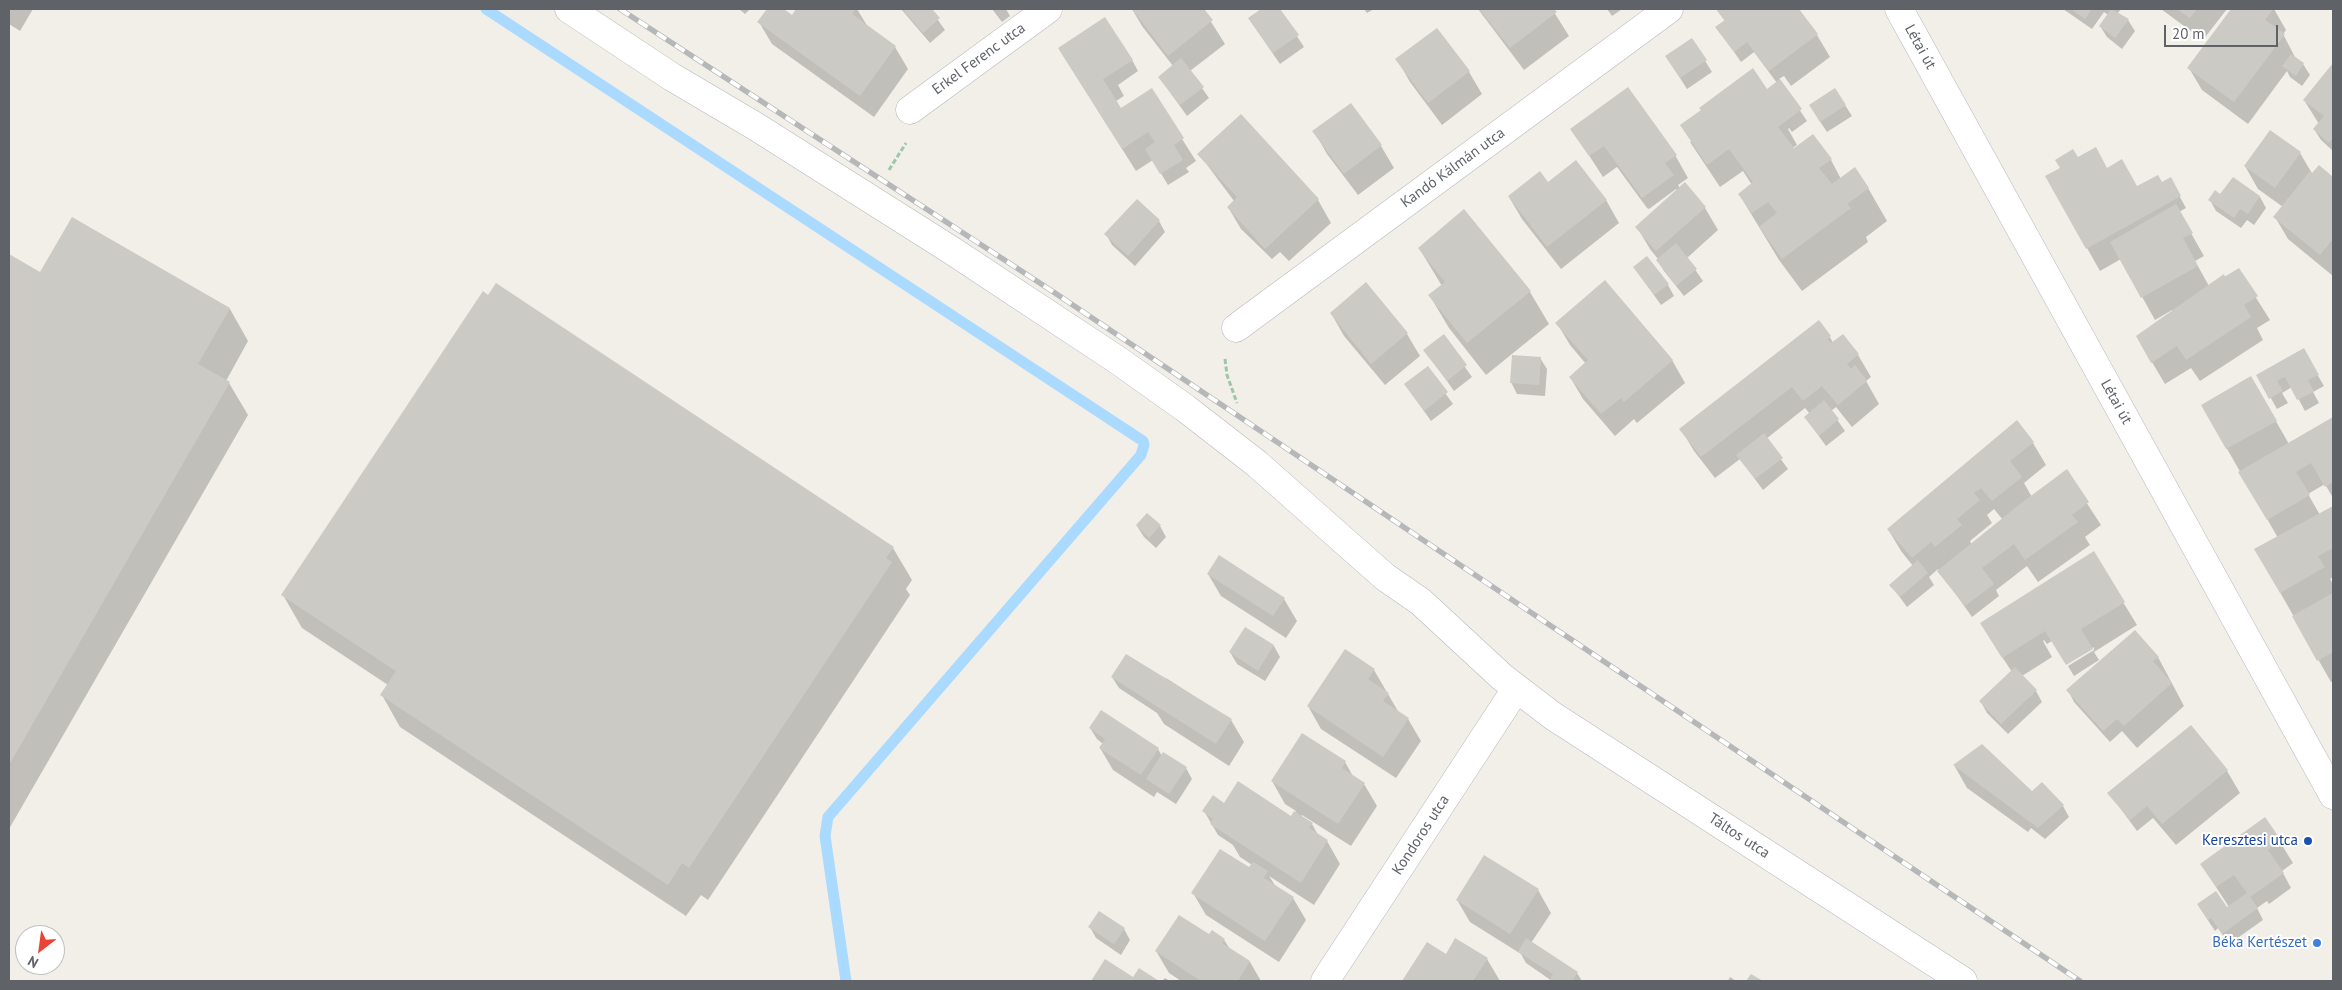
<!DOCTYPE html>
<meta charset="utf-8">
<style>
body{margin:0}
#map{position:relative;width:2342px;height:990px;overflow:hidden;background:#f1efe8;font-family:"PT Sans",sans-serif}
canvas{display:block}
.frame{position:absolute;inset:0;border:10px solid #5f6368;pointer-events:none}
.north{position:absolute;left:15px;top:925px;width:50px;height:50px;box-sizing:border-box;background:#fff;border:1px solid #bfc1c3;border-radius:50%;rotate:210deg;font-size:14px;font-weight:700;line-height:20px;text-align:center;color:#5f6368}
.north::after{content:'';display:block;margin:auto;width:18px;height:22px;background:#ea4335;clip-path:polygon(50% 0,100% 100%,50% 72%,0 100%)}
.scale{position:absolute;left:2164px;top:25px;width:114px;height:22px;box-sizing:border-box;border:2px solid #5f6368;border-top:0;padding-left:6px;font-size:15px;line-height:18px;white-space:nowrap;color:#5f6368;-webkit-text-stroke:4px #fff;paint-order:stroke}
</style>
<div id="map">
<canvas width="2342" height="990"></canvas>
<div class="frame"></div>
<div class="north">N</div>
<div class="scale">20 m</div>
</div>
<script>
const ctx = document.querySelector('canvas').getContext('2d');
ctx.lineJoin = 'round';
function fillPath(path, color) {
  ctx.fillStyle = color;
  ctx.fill(path, 'evenodd');
}
function trace(path, color, width, dash) {
  ctx.strokeStyle = color;
  ctx.lineWidth = width;
  ctx.lineCap = dash ? 'butt' : 'round';
  ctx.setLineDash(dash || []);
  ctx.stroke(path);
}
function drawText(font, color, halo, rows, align = 'center') {
  ctx.font = font + ' "PT Sans",sans-serif';
  ctx.lineWidth = 4;
  ctx.setLineDash([]);
  ctx.textBaseline = 'middle';
  ctx.strokeStyle = halo;
  ctx.fillStyle = color;
  for (const [text, x, y, turn = 0] of rows) {
    ctx.save();
    ctx.translate(x, y);
    ctx.rotate((+turn || 0) * Math.PI / 180);
    ctx.textAlign = isNaN(turn) ? turn : align;
    if (halo) ctx.strokeText(text, 0, 0);
    ctx.fillText(text, 0, 0);
    ctx.restore();
  }
}
const shadow = new Path2D(`
 M9,9H33L20,31L9,24Z
 M739,9H750L745,14Z
 M768,9H782L792,16L798,9H857L868,27L895,47L908,69L874,117L772,44L759,22Z
 M901,9H930L945,30L930,43Z
 M992,9H1006L1010,16L1002,22Z
 M1132,9H1203L1225,44L1190,71L1209,98L1187,116L1159,77L1173,66L1142,26Z
 M1263,9H1279L1304,47L1280,64L1249,19Z
 M1364,9H1374L1367,13Z
 M1478,9H1552L1569,36L1524,70Z
 M1607,9H1622L1612,16Z
 M1716,9H1797L1817,35L1830,57L1791,86L1784,76L1779,79L1807,121L1792,132L1789,128L1788,129L1797,145L1792,148L1831,160L1841,179L1868,188L1887,221L1866,237L1868,242L1802,291L1779,260L1739,194L1752,185L1743,171L1720,187L1690,142L1777,83L1754,52L1741,62L1717,27L1725,21Z
 M2063,9H2121L2118,13L2128,20L2135,31L2122,49L2107,37L2100,26L2108,15L2104,12L2092,29Z
 M2161,9H2227L2203,40Z
 M2232,9H2274L2286,30L2283,34L2296,59L2303,64L2310,75L2302,86L2290,77L2287,71L2248,124L2202,90L2189,68Z
 M1437,30L1469,72L1482,94L1442,125L1410,82L1397,59Z
 M1692,40L1712,72L1687,89L1673,67Z
 M1059,49L1132,60L1138,71L1118,85L1124,96L1116,101L1120,109L1151,90L1196,161L1186,168L1189,172L1168,185L1153,160L1136,171Z
 M2333,65V151L2321,140L2314,129L2319,124L2304,100Z
 M1350,104L1381,146L1394,168L1358,195L1327,154L1314,131Z
 M1845,105L1852,116L1827,132L1817,117Z
 M1572,129L1675,155L1688,178L1678,185L1680,188L1685,184L1705,208L1718,230L1687,258L1703,281L1684,296L1664,271L1658,259L1650,249L1637,227L1677,191L1676,189L1649,209L1647,208L1617,167L1603,177Z
 M1261,138L1318,200L1331,223L1289,261L1280,252L1272,259L1241,229L1228,207L1234,201L1199,154Z
 M2300,153L2313,175L2319,167L2333,179V276L2288,239L2275,217L2283,207L2258,189L2245,166Z
 M2077,159L2107,169L2137,188L2162,184L2170,179L2186,208L2179,212L2204,256L2195,261L2209,286L2238,269L2270,320L2257,328L2263,340L2200,381L2191,368L2165,384L2137,337L2173,312L2172,310L2155,320L2121,259L2100,271L2047,177Z
 M2234,179L2260,197L2266,208L2254,225L2247,220L2241,228L2216,211L2210,200L2221,196Z
 M1548,184L1606,200L1619,223L1561,269L1522,219L1509,197Z
 M1464,211L1530,292L1549,324L1486,375L1449,328L1430,296L1442,286L1419,248Z
 M73,219L230,309L248,341L226,381L229,383L248,415L9,829V258L10,256L41,274Z
 M1159,221L1165,232L1135,266L1112,245L1106,234Z
 M1634,267L1668,285L1674,296L1661,305Z
 M1366,284L1407,334L1420,356L1385,385L1344,336L1331,313Z
 M1557,323L1672,360L1685,383L1637,423L1634,419L1615,436L1583,399L1570,377L1586,364L1570,345Z
 M1443,336L1472,377L1454,391L1425,350Z
 M1830,337L1833,343L1858,355L1871,377L1866,381L1879,404L1852,427L1836,407L1831,411L1845,431L1826,446L1805,417L1810,414L1805,408L1766,439L1788,469L1763,490L1740,459L1715,478L1694,451L1681,429Z
 M2303,350L2324,386L2313,392L2319,403L2305,411L2292,387L2282,393L2288,403L2277,409L2258,375Z
 M1540,358L1547,369L1545,396L1517,394L1511,382Z
 M1427,368L1453,404L1431,421L1405,384Z
 M2251,378L2289,444L2333,419V498L2325,484L2308,494L2320,515L2333,508V577L2330,579L2333,584V681L2331,682L2256,550L2278,538L2202,405Z
 M2017,422L2033,443L2046,465L2024,483L2032,497L2066,471L2101,525L2085,537L2090,545L2038,582L2027,566L1996,590L1999,596L1972,617L1938,569L1929,577L1934,585L1907,607L1891,585L1913,566L1901,551L1888,529ZM1994,509L2003,520L1972,545L1970,541L1992,523L1987,515Z
 M1137,526H1160L1166,537L1156,548L1144,537Z
 M893,548L912,580L906,589L910,595L708,900L701,895L686,916L400,727L382,695L388,685L302,628L283,595Z
 M2093,553L2137,625L2094,652L2099,660L2074,676L2068,666L2094,650V647L2066,664L2052,641L2047,644L2044,640L2043,641L2052,657L2022,676L2036,691L2042,702L2008,734L1987,713L1981,702L2012,672L1995,646Z
 M1208,574L1284,599L1297,621L1286,638L1221,596Z
 M1245,628L1274,646L1280,657L1265,681L1237,664L1230,652Z
 M2158,657L2184,706L2137,748L2122,731L2110,742L2074,702L2068,690Z
 M1374,670L1399,713L1408,719L1421,741L1396,778L1321,729L1308,706Z
 M1112,677L1165,680L1166,678L1231,720L1244,742L1229,766L1164,724L1157,713L1119,688Z
 M2191,727L2227,771L2240,793L2176,845L2153,818L2137,831L2109,793Z
 M1090,728L1158,749L1162,756L1186,768L1192,779L1176,804L1157,792L1154,797L1113,770L1100,748L1103,744L1097,739Z
 M1345,762L1354,778L1364,784L1377,806L1351,846L1302,815L1301,817L1312,824L1318,835L1327,841L1340,864L1314,905L1269,876L1276,887L1293,898L1306,920L1279,962L1206,915L1193,893L1249,869L1252,865L1240,857L1233,845L1218,835L1204,811L1224,804L1292,818L1296,811L1285,804L1272,781Z
 M1954,765L2031,792L2063,806L2069,817L2045,839L2031,828L2028,832L1967,788Z
 M2265,818L2293,863L2282,871L2291,888L2269,904L2267,901L2257,908L2263,920L2229,944L2218,928L2215,931L2198,905L2229,911L2231,910L2201,864Z
 M1538,890L1551,913L1531,943L1577,973L1582,981H1552L1526,963L1521,954L1470,922L1457,900Z
 M1090,927L1124,929L1130,940L1121,955L1096,938Z
 M1209,936L1224,940L1230,949L1250,962L1261,981H1181L1169,973L1156,951Z
 M1427,944L1446,956L1487,959L1500,981H1404Z
 M1106,961L1133,979L1139,970L1157,981H1092Z
 M1730,977L1736,981H1728Z
 M1165,978L1170,981H1162Z`);
const stream = new Path2D(`
 M486,9L1143,441L1144,445L1141,455L828,817L825,836L846,981`);
const building = new Path2D(`
 M767,9H784L792,15L796,9H856L852,14L896,46L860,96L757,22Z
 M902,9H932L940,18L923,33Z
 M1132,9H1204L1213,20L1168,56Z
 M1261,9H1280L1299,35L1273,53L1248,18Z
 M1479,9H1554L1557,12L1510,48Z
 M1716,9H1799L1818,34L1769,71L1747,42L1734,52L1715,27L1725,20Z
 M2071,9H2092L2085,19Z
 M2111,9L2129,19L2115,38L2099,26Z
 M2177,9H2197L2190,18Z
 M2231,9H2273L2265,20L2285,34L2234,102L2187,68Z
 M1105,17L1133,60L1103,79L1121,108L1152,88L1184,138L1174,145L1183,160L1160,174L1145,149L1155,142L1148,132L1122,149L1058,48Z
 M1437,28L1470,71L1428,103L1395,59Z
 M1692,38L1707,60L1680,78L1665,56Z
 M2291,54L2304,63L2296,76L2282,66Z
 M1181,58L1204,87L1180,105L1158,77Z
 M2333,63V137L2329,143L2313,129L2324,116L2303,100Z
 M1753,68L1767,89L1780,79L1802,109L1778,127L1794,148L1813,134L1832,159L1819,168L1832,184L1855,167L1869,188L1847,204L1851,208L1782,259L1759,227L1777,213L1768,202L1752,213L1738,194L1753,182L1729,149L1707,165L1680,125L1701,110L1699,108Z
 M1628,87L1677,155L1665,163L1674,175L1642,198L1604,146L1589,156L1570,129Z
 M1835,88L1846,105L1820,122L1809,105Z
 M1351,103L1382,145L1344,174L1312,131Z
 M1241,114L1319,199L1265,249L1227,207L1237,197L1197,154Z
 M2270,130L2301,152L2275,188L2244,166Z
 M2096,147L2107,168L2122,159L2137,186L2158,175L2162,182L2171,177L2181,196L2086,249L2045,176L2060,168L2055,160L2073,149L2078,157Z
 M1576,160L1607,200L1547,247L1508,196L1540,171L1548,182Z
 M2319,165L2333,177V239L2320,255L2273,217L2310,171L2312,173Z
 M2233,177L2260,196L2248,214L2240,209L2234,218L2208,200L2215,190L2220,194Z
 M1685,182L1706,207L1656,251L1635,227Z
 M1137,199L1160,220L1128,256L1104,234Z
 M2176,204L2193,233L2183,238L2198,266L2141,298L2110,242Z
 M1464,209L1531,291L1467,343L1428,295L1445,282L1418,248Z
 M72,217L230,308L198,364L230,382L9,765V254L40,272Z
 M1676,243L1697,269L1676,286L1656,260Z
 M1647,256L1669,284L1654,295L1633,267Z
 M2239,268L2258,296L2244,305L2251,317L2186,360L2177,346L2151,363L2136,336L2224,274L2225,277Z
 M1605,280L1673,360L1624,402L1621,398L1601,414L1569,377L1588,360L1555,323Z
 M1366,282L1408,333L1371,364L1330,313Z
 M496,283L894,547L886,558L892,562L689,868L682,863L668,885L380,695L396,671L281,595L483,291L488,295Z
 M1819,320L1831,336L1827,339L1831,343L1843,334L1859,354L1847,364L1851,369L1855,365L1867,381L1838,405L1822,386L1803,401L1792,387L1701,457L1679,429Z
 M1444,334L1467,365L1447,381L1423,350Z
 M2304,348L2319,375L2308,380L2314,392L2297,400L2285,377L2277,381L2283,391L2269,399L2256,375Z
 M1512,355L1541,357L1539,385L1510,383Z
 M1428,366L1448,392L1424,411L1404,384Z
 M2251,376L2277,421L2226,449L2201,405Z
 M1824,400L1839,419L1819,436L1804,417Z
 M2333,417V482L2325,487L2311,463L2296,472L2310,495L2267,520L2238,472Z
 M2017,420L2034,442L2010,461L2022,477L1992,501L1981,488L1974,493L1980,500L1957,519L1962,525L1935,547L1931,542L1912,558L1887,529Z
 M1764,433L1783,458L1755,479L1736,455Z
 M2067,469L2089,502L2072,515L2078,522L2025,560L2014,544L1982,568L1994,584L1965,606L1937,571L2020,504Z
 M2333,506V548L2318,556L2325,567L2280,593L2254,549Z
 M1147,513L1161,525L1149,538L1136,525Z
 M2094,551L2125,602L2081,629L2093,649L2066,665L2045,631L2002,658L1980,623Z
 M1219,555L1285,598L1273,616L1207,574Z
 M1918,560L1928,573L1900,597L1889,585Z
 M2333,593V652L2317,661L2292,616Z
 M1245,627L1274,645L1258,671L1229,652Z
 M2135,630L2159,657L2153,661L2172,683L2124,726L2117,719L2103,731L2066,690Z
 M1345,649L1375,669L1368,679L1389,693L1383,701L1409,718L1383,757L1307,706Z
 M1126,654L1232,719L1216,744L1111,677Z
 M2015,667L2037,690L2001,724L1979,701Z
 M1101,710L1159,748L1141,775L1099,748L1105,739L1089,728Z
 M2191,725L2228,770L2162,824L2147,806L2130,820L2107,793Z
 M1302,733L1346,761L1342,768L1365,783L1338,824L1271,781Z
 M1982,744L2032,791L2042,782L2064,805L2038,828L1953,765Z
 M1163,752L1187,767L1169,794L1146,779Z
 M1238,781L1291,816L1294,811L1313,823L1309,828L1328,840L1301,883L1210,824L1213,819L1202,811L1213,795L1224,803Z
 M2265,817L2281,840L2268,850L2284,873L2250,897L2258,908L2222,934L2211,918L2208,920L2197,904L2216,891L2227,907L2247,893L2234,875L2216,887L2200,864Z
 M1220,849L1249,867L1253,862L1268,871L1264,878L1294,897L1265,941L1191,893Z
 M1484,855L1539,889L1510,934L1456,900Z
 M1099,911L1125,928L1114,944L1088,927Z
 M1179,915L1209,934L1212,930L1225,939L1222,943L1250,961L1238,981H1201L1155,951Z
 M1455,938L1488,958L1473,981H1402L1427,942L1446,954Z
 M1526,938L1578,972L1572,981H1553L1550,979L1553,974L1518,952Z
 M1105,959L1133,977L1139,968L1159,981H1091Z
 M1751,974L1763,981H1746Z`);
const path = new Path2D(`
 M889,170L906,143
 M1225,359L1227,375L1237,403`);
const minor = new Path2D(`
 M569,9L672,77L755,126L951,250L1119,361L1185,408L1256,463L1385,577L1421,602L1502,677L1553,716L1963,981
 M1899,9L2333,795
 M910,110L1048,9
 M1236,328L1669,9
 M1325,981L1516,689`);
const rail = new Path2D(`
 M620,9L1052,291L2080,981`);
const markers = [
 [2308,841,5,"#1a4fb4"],
 [2317,943,5,"#3f7fe0"]
];
const streetNames = [
 ["Létai út",1920,47,61],
 ["Erkel Ferenc utca",979,59,-36],
 ["Kandó Kálmán utca",1453,168,-36],
 ["Létai út",2116,402,61],
 ["Kondoros utca",1421,835,-57],
 ["Táltos utca",1739,836,33]
];
const transitNames = [
 ["Keresztesi utca",2298,841]
];
const shopNames = [
 ["Béka Kertészet",2307,943]
];
fillPath(shadow, '#0003');
trace(stream, '#aadaff', 11);
fillPath(building, '#cccac5');
trace(minor, '#b5b8bc', 29);
trace(path, '#9cc7a9', 3, [5, 2.5]);
trace(minor, '#fff', 28);
trace(rail, '#b6b7b8', 5.5);
trace(rail, '#fff', 4, [11]);
for (const [x, y, r, color] of markers) {
  const dot = new Path2D();
  dot.arc(x, y, r, 0, 2 * Math.PI);
  ctx.fillStyle = color;
  ctx.fill(dot);
  trace(dot, '#fff', 2);
}
drawText('15px', '#5f6368', '#fff', streetNames);
drawText('15px', '#164399', '#fff', transitNames, 'right');
drawText('15px', '#366cbe', '#fff', shopNames, 'right');
</script>
